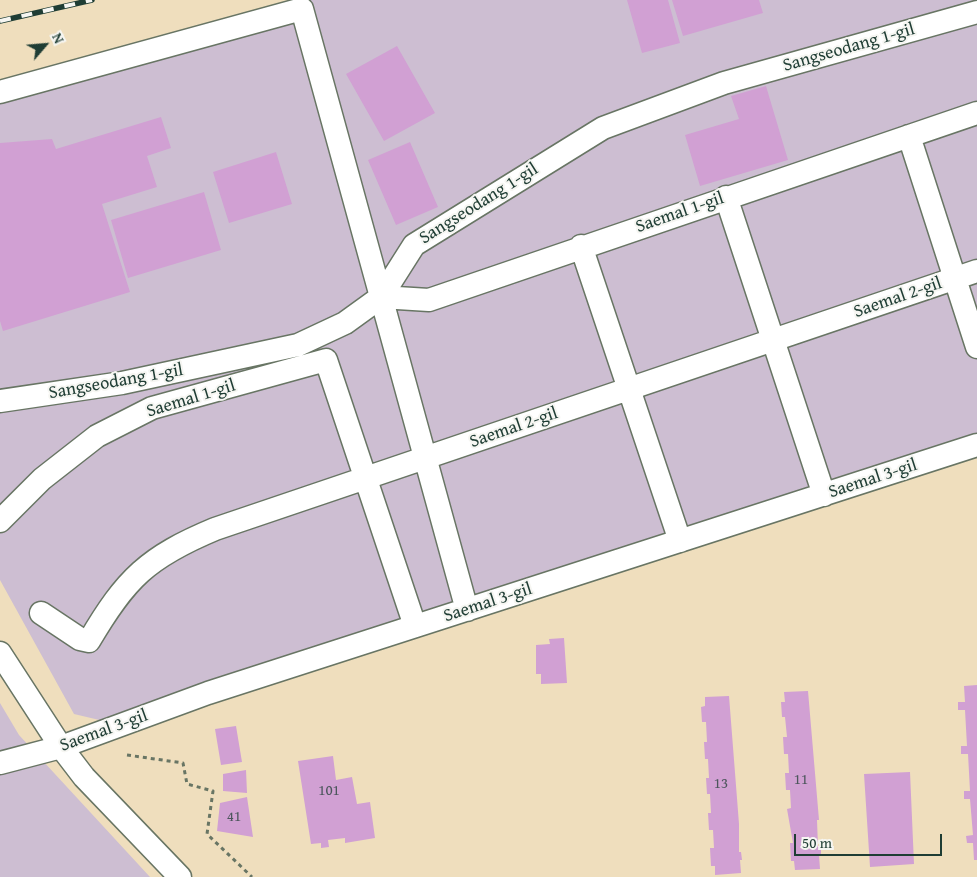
<!DOCTYPE html>
<style>
body{margin:0}
#map{position:relative;width:977px;height:877px;overflow:hidden;background:#efdebd;font-family:"Gentium Book Plus",serif}
canvas{display:block}
.north{position:absolute;left:20px;top:20px;width:50px;height:50px;-webkit-text-stroke:4px #f6f6f2;paint-order:stroke;rotate:63deg;font-size:14px;font-weight:700;line-height:20px;text-align:center;color:#1f3d34}
.north::after{content:'';display:block;margin:auto;width:18px;height:22px;background:#1f3d34;clip-path:polygon(50% 0,100% 100%,50% 72%,0 100%)}
.scale{position:absolute;left:794px;top:834px;width:148px;height:22px;box-sizing:border-box;border:2px solid #1f3d34;border-top:0;padding-left:6px;font-size:15px;line-height:18px;white-space:nowrap;color:#1f3d34;-webkit-text-stroke:4px #f6f6f2;paint-order:stroke}
</style>
<div id="map">
<canvas width="977" height="877"></canvas>
<div class="north">N</div>
<div class="scale">50 m</div>
</div>
<script>
const ctx = document.querySelector('canvas').getContext('2d');
ctx.lineJoin = 'round';
function fillPath(path, color) {
  ctx.fillStyle = color;
  ctx.fill(path, 'evenodd');
}
function trace(path, color, width, dash) {
  ctx.strokeStyle = color;
  ctx.lineWidth = width;
  ctx.lineCap = dash ? 'butt' : 'round';
  ctx.setLineDash(dash || []);
  ctx.stroke(path);
}
function drawText(font, color, halo, rows, align = 'center') {
  ctx.font = font + ' "Gentium Book Plus",serif';
  ctx.lineWidth = 4;
  ctx.setLineDash([]);
  ctx.textBaseline = 'middle';
  ctx.strokeStyle = halo;
  ctx.fillStyle = color;
  for (const [text, x, y, turn = 0] of rows) {
    ctx.save();
    ctx.translate(x, y);
    ctx.rotate((+turn || 0) * Math.PI / 180);
    ctx.textAlign = isNaN(turn) ? turn : align;
    if (halo) ctx.strokeText(text, 0, 0);
    ctx.fillText(text, 0, 0);
    ctx.restore();
  }
}
const industrial = new Path2D(`
 M311,0H977V437L112,723L74,714L0,580V93Z
 M0,703L19,735L150,877H0Z`);
const building = new Path2D(`
 M627,0H668L680,43L642,53Z
 M672,0H759L763,13L683,36Z
 M397,46L435,113L384,141L346,74Z
 M766,86L788,160L700,186L685,135L739,119L731,96Z
 M161,117L171,148L147,156L157,187L102,204L130,292L3,331L0,321V143L52,139L56,149Z
 M410,142L438,207L396,225L368,160Z
 M276,152L292,204L229,223L213,172Z
 M204,192L221,250L128,278L111,220Z
 M564,638L567,683L541,684V674H536V645L550,644L549,639Z
 M977,685V860H974L973,843H967L966,836L973,835L970,799H964V791H970L968,754H961V746H967L965,710H958V702H965L964,686Z
 M808,691L819,820H817L818,847H821V855H819L820,869L795,870L794,861H791L790,843H793L787,809L791,808L790,790H786L785,773H789L788,754H784L783,737H787L785,717H782L781,702H785L784,692Z
 M729,696L739,824V852H741L742,860H740L741,873L715,875V866H711L710,848H714L713,830H709L708,813H711L710,794H707L706,778H709L708,759H705L704,742H707L706,722H702L701,707L705,706V697Z
 M236,726L242,762L221,765L215,729Z
 M333,756L336,780L352,777L357,804L370,802L375,838L345,843V838L328,840L329,847L321,848V843L311,844L298,761Z
 M246,770L247,793L223,791V774Z
 M910,772L914,864L870,867L864,774Z
 M247,797L253,837L217,831L220,803Z`);
const path = new Path2D(`
 M127,755L183,763L187,784L213,791L207,834L252,877`);
const minor = new Path2D(`
 M0,92L302,9L467,610
 M909,136L977,347
 M726,197L824,495
 M581,246L680,541
 M381,297L429,300L977,113
 M0,401L122,383L298,345L345,323L381,297L414,245L603,128L724,83L977,12
 M0,521L42,479L97,436L152,408L326,360L415,626
 M41,613L80,639L89,641C126,578 148,557 215,529L977,271
 M0,653L61,747L84,777L180,877
 M0,763L61,747L208,693L977,445`);
const rail = new Path2D(`
 M0,21L92,0`);
const numberNames = [
 ["11",801,780],
 ["13",721,784],
 ["101",329,791],
 ["41",234,817]
];
const streetNames = [
 ["Sangseodang 1-gil",849,48,-16],
 ["Sangseodang 1-gil",479,204,-32],
 ["Saemal 1-gil",680,213,-19],
 ["Saemal 2-gil",898,298,-19],
 ["Sangseodang 1-gil",116,382,-10],
 ["Saemal 1-gil",191,399,-17],
 ["Saemal 2-gil",514,428,-19],
 ["Saemal 3-gil",873,479,-18],
 ["Saemal 3-gil",488,603,-18],
 ["Saemal 3-gil",104,731,-20]
];
fillPath(industrial, '#cdbed2');
fillPath(building, '#d1a0d3');
trace(minor, '#687564', 25);
trace(path, '#687564', 3, [4, 4]);
trace(minor, '#fff', 22);
trace(rail, '#1f3d34', 5.5);
trace(rail, '#f6f6f2', 4, [11]);
drawText('15px', '#4c565c', null, numberNames);
drawText('18px', '#1f3d34', '#f6f6f2', streetNames);
</script>
